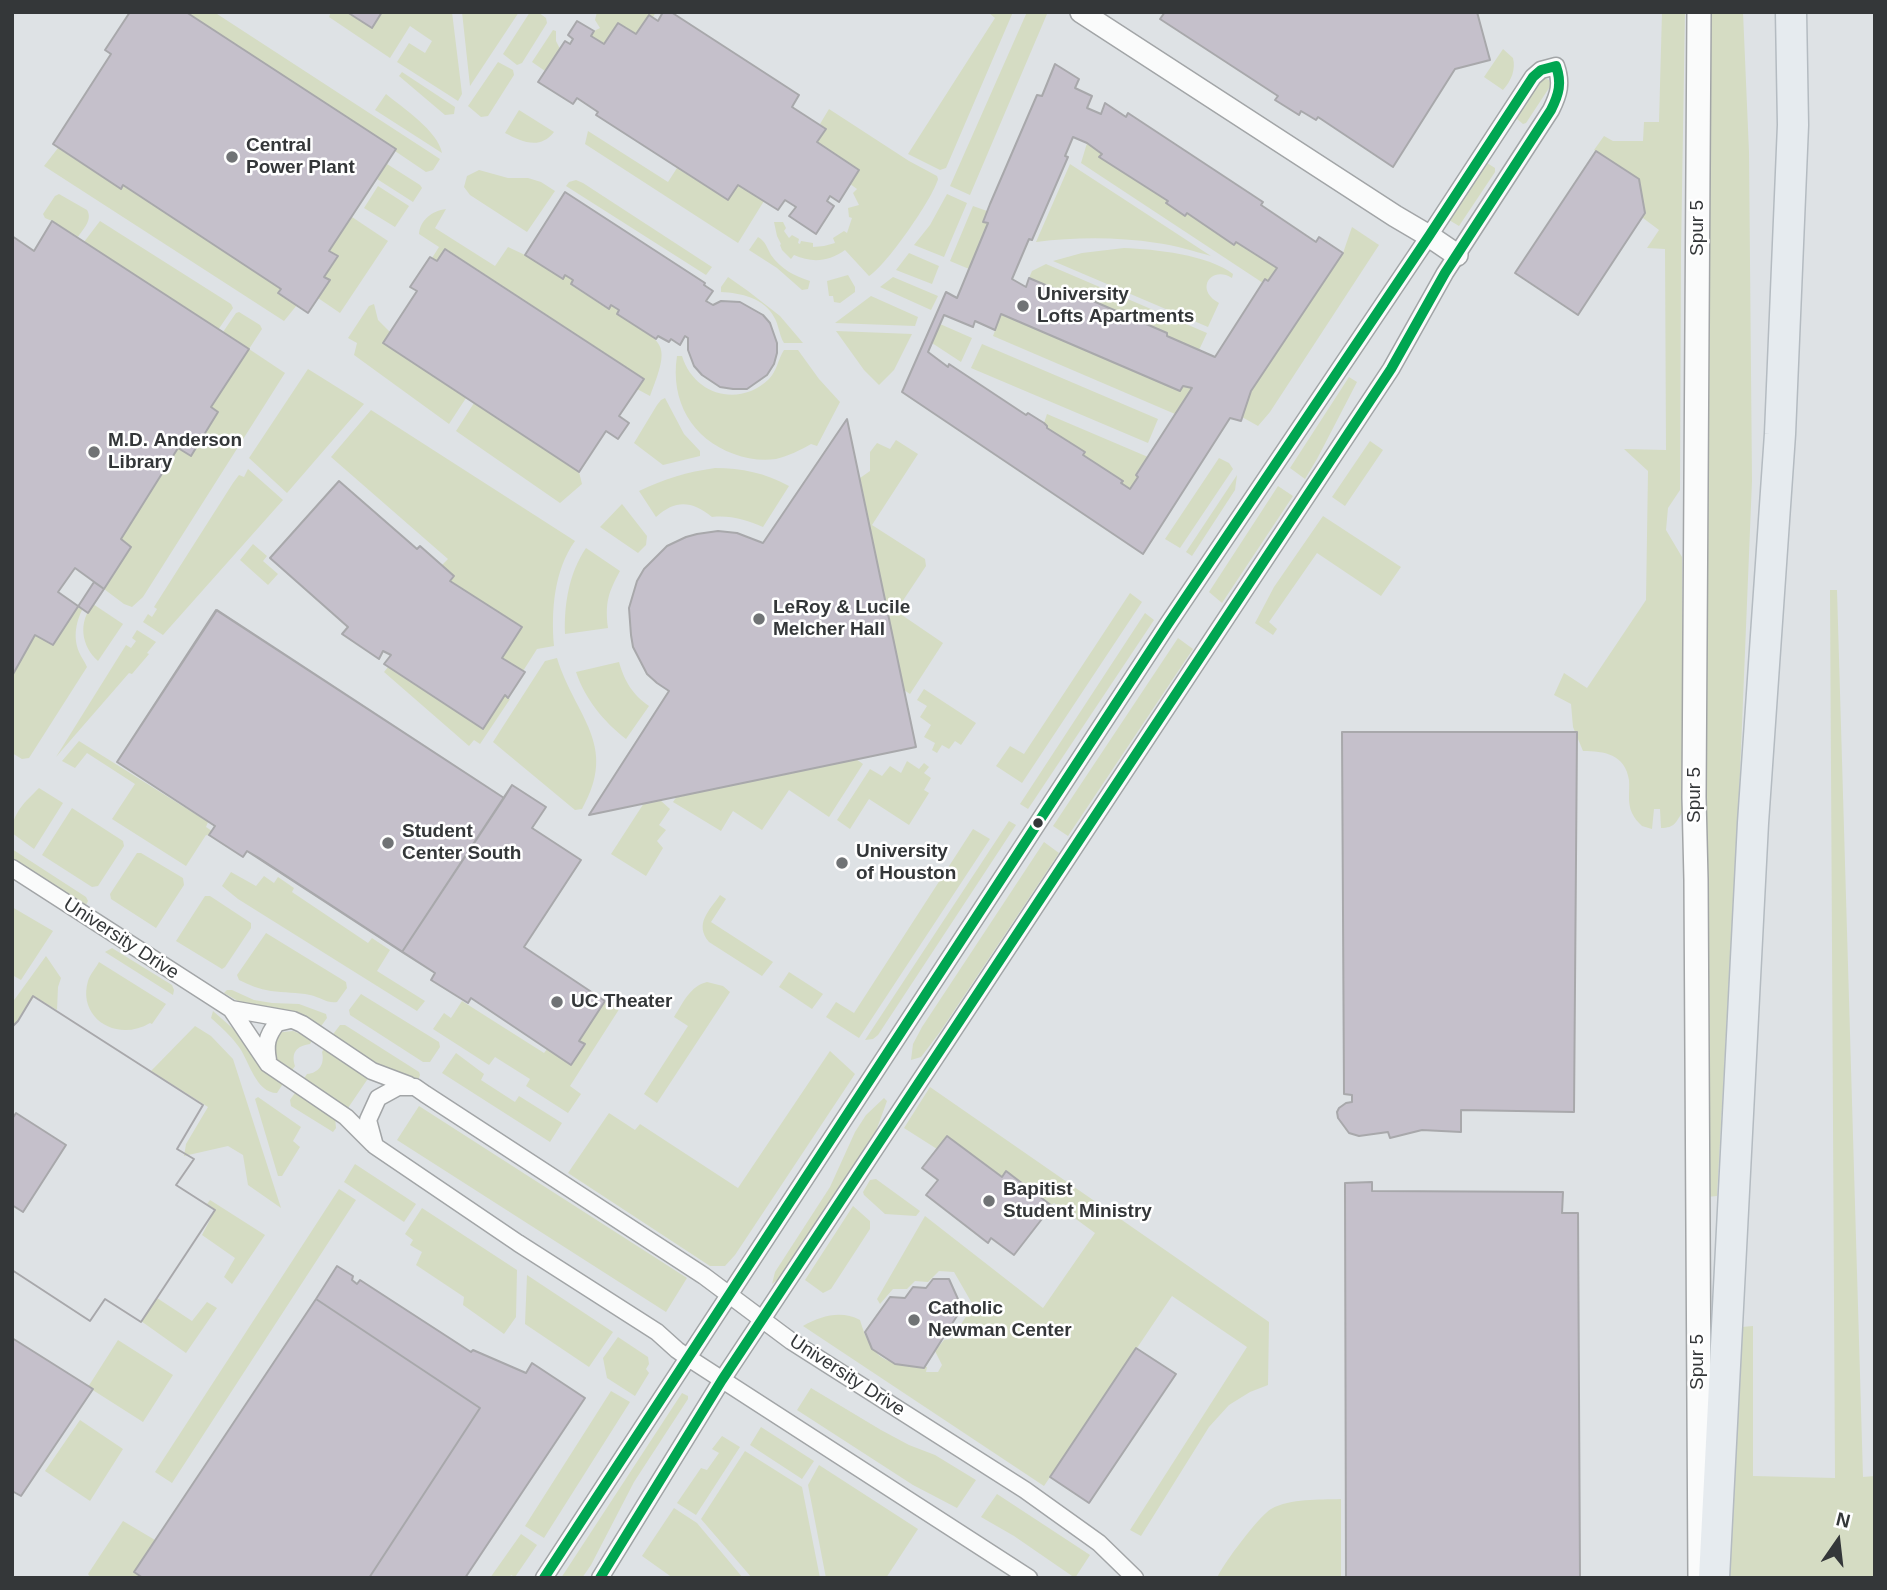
<!DOCTYPE html>
<style>
body{margin:0}
#map{position:relative;width:1887px;height:1590px;overflow:hidden;background:#dee2e5;font-family:Arial,sans-serif}
canvas{display:block}
.frame{position:absolute;inset:0;border:14px solid #343739;pointer-events:none}
.north{position:absolute;left:1803px;top:1506px;width:70px;height:70px;-webkit-text-stroke:5px #fff;paint-order:stroke;rotate:14deg;font-size:19px;font-weight:700;line-height:28px;text-align:center;color:#343739}
.north::after{content:'';display:block;margin:auto;width:24px;height:32px;background:#343739;clip-path:polygon(50% 0,100% 100%,50% 72%,0 100%)}
</style>
<div id="map">
<canvas width="1887" height="1590"></canvas>
<div class="frame"></div>
<div class="north">N</div>
</div>
<script>
const ctx = document.querySelector('canvas').getContext('2d');
ctx.lineJoin = 'round';
function fillPath(path, color) {
  ctx.fillStyle = color;
  ctx.fill(path, 'evenodd');
}
function trace(path, color, width, dash) {
  ctx.strokeStyle = color;
  ctx.lineWidth = width;
  ctx.lineCap = dash ? 'butt' : 'round';
  ctx.setLineDash(dash || []);
  ctx.stroke(path);
}
function drawText(font, color, halo, rows, align = 'center') {
  ctx.font = font + ' Arial,sans-serif';
  ctx.lineWidth = 5;
  ctx.setLineDash([]);
  ctx.textBaseline = 'middle';
  ctx.strokeStyle = halo;
  ctx.fillStyle = color;
  for (const [text, x, y, turn = 0] of rows) {
    ctx.save();
    ctx.translate(x, y);
    ctx.rotate((+turn || 0) * Math.PI / 180);
    ctx.textAlign = isNaN(turn) ? turn : align;
    if (halo) ctx.strokeText(text, 0, 0);
    ctx.fillText(text, 0, 0);
    ctx.restore();
  }
}
const green = new Path2D(`
 M186,12H214L440,159L433,170L426,172L395,151L396,149Z
 M331,12H347L372,28L382,12H452L462,94L458,101L397,62L409,43L425,53L432,41L410,26L390,58L329,17Z
 M462,12H519L470,86Z
 M530,12H538L546,18L547,23L522,63L517,65L503,54Z
 M597,12H656L653,17L649,15L636,34L619,23L604,44L591,36L594,31L600,28L595,20Z
 M988,12H1013L946,168L940,170L908,154L995,18Z
 M1027,12L1047,14L970,195L950,186Z
 M1662,12H1685L1681,250L1680,490L1668,508L1666,530L1682,557L1683,811C1676,822 1675,828 1661,828L1660,809H1654L1652,829L1642,826C1638,822 1634,818 1632,813C1627,802 1630,791 1629,780C1625,754 1604,751 1583,751L1573,727L1571,704L1554,695L1564,673L1587,688L1646,600L1648,471L1624,449L1666,450L1665,249L1647,248L1659,230L1643,218L1635,177L1594,150L1604,136L1613,141H1643L1644,122H1659Z
 M1708,12H1743L1749,152L1752,481L1738,822L1717,1196L1707,1197L1705,589Z
 M553,30L556,31V41L560,49L545,71L532,62Z
 M1503,49L1513,58C1516,70 1511,81 1503,90L1484,77Z
 M498,62L513,70L514,75L488,116L481,117L468,106Z
 M402,72L455,107L454,114L445,115L399,76Z
 M1544,78L1549,80L1551,85L1526,123L1523,124L1517,119V115L1540,81Z
 M386,94C403,108 438,131 442,153L375,110Z
 M829,109L909,161L937,176L938,179C933,198 886,266 869,276L845,250C828,262 812,263 794,255L791,259L782,250L780,245L781,244L777,236L774,222H783L786,228L784,231L789,238L792,235L799,239L798,243L800,244L801,241L813,243V247L824,246L835,243L833,238L844,231L847,233L852,218L849,217L848,208L859,205L853,193L857,189L850,184L859,170L817,142L826,129L820,124Z
 M519,110L554,132C540,150 522,142 505,133Z
 M588,131L668,182L677,168L728,200L738,185L764,201L738,243L585,144Z
 M1087,143L1102,154L1100,156L1168,201L1167,203L1185,215L1187,213L1234,245L1236,242L1277,268L1268,281L1263,283L1081,163Z
 M58,148L120,188L123,185L281,289L278,294L297,305L284,321L44,166Z
 M1487,163L1495,168V172L1459,226L1449,220Z
 M387,164L420,185L422,188L413,202L377,179Z
 M1070,164L1211,256C1193,251 1175,245 1157,243C1117,237 1077,237 1036,242Z
 M479,170L508,178H528L541,182L555,191L527,232L470,195L464,187L467,176Z
 M576,180L583,183L712,267L706,275L566,186L569,182Z
 M378,186L409,206L395,227L364,208Z
 M59,194L87,210C93,220 83,229 78,237L52,221L45,218L43,214L55,196Z
 M947,194L967,203L944,257L914,245L930,225Z
 M973,206L987,211L983,222L988,223L969,269L950,261Z
 M446,209L435,228L495,266L508,247L525,255L563,279L565,275L573,280L571,285L608,309L611,305L619,310L617,314C664,344 672,340 650,396L637,389L643,378L446,249L437,261L432,258L439,247L419,234C420,220 432,211 446,209Z
 M352,217L388,241L340,313L318,298L329,280L324,277L338,257L329,251Z
 M100,221L231,304L233,308L218,330L84,242Z
 M1352,227L1379,245L1270,412L1258,426L1242,417L1251,391L1343,253Z
 M758,237C766,242 766,246 771,255C781,269 794,276 810,281L808,289L802,290L777,268L749,250Z
 M1124,248C1154,249 1209,255 1233,274L1232,278C1211,265 1194,290 1219,303L1208,327L1053,261L1082,253Z
 M909,253L939,266L932,284L896,270Z
 M1046,264L1207,333L1199,350L1167,336V333L1064,288L1062,292L1029,278L1032,271Z
 M848,275L855,287V292L840,303L834,302L833,296H829L827,281Z
 M728,277L748,291L780,316L803,343H784C779,335 779,325 774,317C764,298 741,293 721,292V287Z
 M893,277L938,296L931,310L880,287Z
 M871,296L918,317L915,326L835,323Z
 M374,304L378,320L390,332L383,343L466,398L449,424L354,355L357,343L348,338L369,306Z
 M239,312L260,325L262,329L249,349L285,373L143,597L132,607L124,604L104,589L131,547L121,539L178,448L191,456L218,412L211,407L223,332L236,313Z
 M1001,314L1180,391L1183,386L1192,388L1175,414L993,336Z
 M940,324L972,338L961,362L932,343Z
 M836,331L912,334L894,370L879,385L864,370Z
 M982,344L1158,419L1148,443L971,368Z
 M784,350H798L819,379L840,402L817,446L811,444C801,450 788,456 776,459C762,461 747,459 734,454C692,439 670,401 677,356H682C694,395 739,408 769,379C777,371 778,359 784,350Z
 M308,369L364,404L287,493L249,458Z
 M1349,377L1357,382L1317,459L1305,479L1290,468Z
 M665,398L684,434L700,451V456L663,465L634,443L657,405L661,400Z
 M474,403L579,472L582,484L560,503L456,431Z
 M371,410L575,541C554,570 551,611 554,646L537,649L523,671L502,658L521,626L450,581L454,576L442,565L448,559L331,457Z
 M1047,414L1148,457L1136,474L1138,477L1130,489L1121,483L1122,480L1083,455L1047,428V426L1044,423Z
 M896,440L918,454L872,525L925,559L926,566L896,611L943,643L910,694L904,690L903,685L860,478L870,471V452L877,443L890,449Z
 M1370,441L1383,450L1345,506L1332,497Z
 M1219,458L1229,463L1233,469L1180,548L1165,539Z
 M715,468C742,468 765,473 789,486L763,527C746,520 731,515 712,517C692,501 676,499 656,517L639,491C664,479 687,472 715,468Z
 M248,469L283,500L163,635L143,622L148,614L152,617L157,609L154,607L233,483L239,475L244,477Z
 M1237,475L1235,490L1192,556L1186,552Z
 M1278,486L1293,496L1222,603L1209,592Z
 M622,504L647,536L646,545L638,553L600,527Z
 M1323,516L1401,567L1381,596L1317,553L1269,622L1277,629L1273,635L1255,623L1274,587Z
 M253,544L267,556L263,561L278,574L268,585L240,560Z
 M586,548L620,571C608,593 605,603 608,628L565,634C564,604 569,573 586,548Z
 M1830,590H1837L1863,1477L1875,1476V1578H1729L1742,1327L1753,1326V1476L1835,1478Z
 M1130,593L1142,602L1022,783L996,766L1010,746L1024,754Z
 M83,599L87,602C77,616 72,635 79,652C81,657 85,662 87,667L29,758L22,759L12,753V676L35,635L53,645Z
 M93,604L123,624L98,661C81,646 78,622 93,604Z
 M1145,613L1154,620L1028,809L1020,804Z
 M137,630L156,642L147,653L149,654L132,674L129,673L56,757L126,645L131,648L136,641L132,638Z
 M1178,638L1193,649L1068,836L1053,826Z
 M557,658C575,717 619,744 582,809L575,810L493,742L545,661Z
 M619,662C625,682 632,694 649,706L626,739C604,722 585,699 576,672Z
 M388,667L483,729L505,695L510,699L480,744L474,740L469,746L384,672Z
 M924,689L976,723L961,745L955,741L949,749L942,745L937,753L932,750L935,743L924,737L931,725L920,717L927,706L917,700Z
 M79,741L208,822L206,827L212,831L210,836L206,835L186,866L112,819L135,784L87,753L75,768L62,761Z
 M856,759L863,764L829,817L789,790L762,830L733,811L721,831L673,802L677,796Z
 M907,761L919,769L924,763L929,767L924,773L931,778L924,790L929,793L909,825L869,799L850,829L837,820L870,769L882,776L890,766L901,773Z
 M39,788L63,803L34,849L12,833C12,813 25,802 39,788Z
 M660,800L670,809L659,825L666,830L657,841L663,848L646,876L611,854L644,803Z
 M72,808L123,841L124,846L98,886L92,887L42,855Z
 M1009,821L1016,825L878,1035L873,1039L865,1040Z
 M973,829L990,839L859,1038L826,1017L836,1002L854,1013Z
 M1044,842L1059,853L940,1032L921,1057L911,1060L913,1044L922,1027Z
 M12,849L86,897L88,901L86,905L12,859Z
 M137,853H141L183,878L184,885L156,928L111,899L110,894Z
 M231,872L256,886L264,876L274,883L278,877L294,888L292,892L368,943L372,938L390,950L377,971L425,1001L417,1011L238,899L222,886Z
 M720,895L726,899L711,922L773,962L762,976L709,942C694,924 709,911 720,895Z
 M205,896H210L251,923V928L225,967L222,969L176,941Z
 M12,907L53,931L21,980L14,976L12,978Z
 M266,933L346,982L347,988L337,1002C328,1004 320,997 310,995C297,992 284,993 271,991C259,989 249,985 239,980L237,975Z
 M112,948L172,985L174,990L173,995L105,952Z
 M46,956L61,978L58,987L57,1010L34,997L13,1027L12,1003Z
 M99,962L166,1004L152,1024L150,1023C117,1043 77,1018 88,981C90,974 96,968 99,962Z
 M789,972L823,994L812,1009L779,987Z
 M707,982L723,986L730,992L657,1103L644,1094L688,1026L674,1017C683,1003 690,986 707,982Z
 M227,990H232L254,1000L272,1003L299,1004L326,1014L327,1018L319,1029L238,1001L224,993Z
 M361,994L439,1042L440,1047L430,1062H423L350,1015L349,1010Z
 M619,996L625,1000L570,1086L581,1094L568,1113L526,1086L530,1079L495,1057L489,1065L433,1029L444,1013L451,1018L462,1001L544,1053L548,1048L576,1041L602,1000L612,1006Z
 M213,1011L238,1033L262,1068L284,1082L277,1093C256,1093 249,1061 239,1047C231,1036 221,1027 211,1018Z
 M340,1025H345L419,1072L420,1075L418,1081L407,1076L388,1072L331,1037Z
 M195,1026L211,1036L233,1059L281,1208L248,1185L243,1155L228,1146L184,1156L186,1144L208,1107L151,1071Z
 M293,1031L313,1039L310,1044C296,1046 291,1053 295,1066L291,1072C275,1062 271,1055 275,1037L282,1032Z
 M325,1047L369,1077L348,1108L303,1080L307,1074C319,1073 325,1064 322,1052Z
 M830,1051L855,1074L735,1255L725,1266H710L568,1173L609,1113L635,1130L640,1124L738,1188Z
 M456,1053L484,1074L481,1080L515,1102L519,1096L562,1123L550,1142L442,1073Z
 M930,1087L1269,1322L1268,1385L1250,1392L1229,1405L1209,1427L1141,1536L1130,1530L1247,1347L1172,1296L1044,1486L803,1326C821,1316 841,1310 860,1320C872,1361 886,1364 927,1367L926,1372H938L942,1365L935,1351L944,1340L952,1339L973,1305L954,1272L939,1271L928,1282L915,1281L907,1289H893L880,1304L877,1299L925,1216L1043,1308L1095,1233L1054,1203L1050,1206L1001,1179L948,1137L937,1149L904,1128Z
 M297,1090L335,1117L336,1128L333,1132L291,1106L290,1100Z
 M258,1097L301,1127L293,1141L300,1147L282,1176H278L255,1099Z
 M884,1098L887,1101L876,1131L779,1279L772,1284L775,1272L830,1187L855,1132L866,1115Z
 M419,1106L687,1278L666,1312L397,1140Z
 M355,1164L416,1204L404,1222L344,1182Z
 M876,1179L920,1211L916,1216L885,1214L864,1195L863,1192L870,1180Z
 M339,1189L356,1200L172,1483L155,1472Z
 M210,1200L265,1235L232,1284L224,1277L235,1258L202,1235L215,1210L207,1204Z
 M853,1206L870,1221V1229L831,1289L823,1293L805,1280Z
 M422,1208L517,1270L516,1317L504,1334L463,1305L464,1297L416,1265L422,1252L410,1245L413,1240L405,1234Z
 M527,1275L613,1332L589,1367L525,1324Z
 M157,1298L192,1321L207,1302L217,1308L186,1353L141,1321Z
 M618,1337L648,1357L649,1364L646,1369L649,1373L635,1396L607,1378L603,1358Z
 M118,1340L173,1375L143,1422L88,1387Z
 M811,1388L881,1430L909,1445L935,1455L976,1480L957,1508L913,1485L797,1410Z
 M611,1391L630,1402L544,1538L525,1526Z
 M682,1393L688,1396V1399L634,1482L591,1565L582,1578H561Z
 M80,1420L123,1449L90,1501L45,1471Z
 M761,1427L814,1461L802,1479L750,1445Z
 M722,1436L740,1447L696,1515L677,1503L701,1468L707,1470L719,1453L712,1449Z
 M745,1451L802,1487L820,1578H752L701,1519Z
 M819,1465L918,1529L886,1578H826L808,1485Z
 M997,1494L1090,1555L1075,1578L1014,1536L981,1517Z
 M1341,1499V1578H1217C1223,1564 1259,1516 1271,1509C1291,1498 1319,1500 1341,1499Z
 M674,1508L697,1523L743,1578L678,1576L673,1578L642,1556Z
 M123,1521L155,1540L136,1571L145,1578H91L88,1574Z
 M521,1534L537,1545L515,1577L511,1575L509,1578H490Z`);
const building = new Path2D(`
 M130,12H186L396,149L329,251L338,256L324,277L330,280L308,313L278,293L281,289L123,185L121,189L53,144L111,54L105,50Z
 M347,12H382L372,28Z
 M663,12H671L799,95L792,107L826,129L817,142L859,170L839,202L830,196L827,201L834,206L816,234L789,216L796,207L785,200L778,210L738,185L728,200L596,115L598,112L577,98L573,104L538,82L565,41L570,44L573,39L568,35L577,21L594,31L591,36L604,44L618,23L636,34L649,15L658,21Z
 M1165,12H1477L1490,60L1455,69L1393,167L1318,117L1316,120L1301,111L1299,115L1275,100L1278,96L1160,19Z
 M1055,64L1079,79L1075,88L1092,96L1087,108L1101,114L1105,103L1126,117L1128,113L1263,202L1261,205L1316,242L1319,237L1343,253L1251,391L1241,421L1230,418L1143,554L902,392L946,292L957,298L988,223L983,222L990,204L1037,95L1042,96ZM1073,137L1087,143L1102,154L1099,157L1168,201L1166,203L1185,216L1187,213L1234,245L1236,242L1277,268L1268,281L1265,279L1215,357L1167,336V333L1063,288L1062,292L1029,278L1026,287L1012,279L1029,239L1032,240L1068,157L1065,156ZM1001,314L1180,391L1183,386L1192,388L1136,475L1138,477L1130,489L1121,483L1123,481L1083,455L1085,452L1047,428V426L1044,423L1028,413L1026,415L949,364L948,367L928,352L944,315L973,327L975,321L995,330Z
 M1596,151L1639,179L1645,213L1578,315L1515,273Z
 M565,192L705,283L704,285L713,291L706,301L713,305L721,301L740,302L763,315L770,323L777,343V353L774,364L767,375L747,389H733L720,387L702,375L694,366L688,350V338L685,336L680,345L671,339L669,342L658,336L656,339L617,314L619,310L611,305L609,309L571,284L573,280L565,275L563,279L525,255Z
 M52,221L249,349L211,407L218,412L191,456L178,448L121,539L131,547L104,589L94,582L53,645L35,635L12,676V236L34,251Z
 M445,249L644,379L619,416L629,423L618,439L606,431L579,472L383,343L417,291L410,287L430,257L437,261Z
 M847,419L916,747L589,815L669,691L657,683L647,674L633,647L631,635L629,608L637,581L644,569L667,546L686,537L697,534L718,531L737,533L763,543Z
 M339,481L417,549L420,546L454,576L450,581L522,627L502,658L525,672L508,698L505,695L483,729L384,664L391,655L383,651L379,659L342,634L348,627L270,558Z
 M75,568L104,589L88,613L58,592Z
 M216,610L504,798L402,952L247,851L243,857L209,835L215,826L117,762Z
 M217,610L504,798L512,785L546,807L532,828L581,860L524,947L605,1001L579,1041L585,1044L571,1065L471,998L468,1003L431,980L435,973L247,851L243,857L209,835L215,826L117,762Z
 M217,610L504,798L512,785L546,807L532,828L581,860L524,947L605,1001L579,1041L585,1044L571,1065L471,998L468,1003L431,980L435,973L259,858L247,851L243,857L209,835L215,826L117,762Z
 M1342,732H1577L1574,1112L1461,1110V1132L1422,1130L1390,1138L1388,1132L1359,1136L1349,1133L1338,1118L1337,1112L1339,1108L1346,1103L1352,1102V1095L1344,1094Z
 M512,785L546,807L532,828L581,860L524,947L605,1001L579,1041L585,1044L571,1065L471,998L468,1003L431,980L435,973L402,952Z
 M33,996L203,1105L177,1149L194,1159L176,1185L215,1210L141,1322L105,1299L90,1321L12,1270V1027L18,1021Z
 M33,996L203,1105L177,1149L194,1159L176,1185L215,1210L141,1322L105,1299L90,1321L12,1270V1205L23,1212L66,1145L16,1113L12,1119V1027L18,1021Z
 M947,1136L1002,1177L1006,1171L1052,1206L1014,1255L991,1238L988,1243L926,1195L938,1180L922,1168Z
 M1372,1182V1191L1563,1192L1562,1213H1578L1580,1578H1346L1345,1183Z
 M337,1266L353,1276L352,1280L357,1284L360,1280L471,1352L473,1350L526,1373L532,1363L585,1398L465,1578H369L480,1408L316,1299Z
 M933,1279H949L962,1308L924,1368L895,1364L872,1349L865,1332L890,1297L905,1298L913,1287L926,1288Z
 M316,1299L480,1408L369,1578H143L134,1572Z
 M12,1338L93,1389L21,1496L12,1491Z
 M1136,1348L1176,1374L1089,1503L1050,1477Z`);
const minor = new Path2D(`
 M12,868L231,1009L268,1064L346,1117L373,1144
 M231,1009L293,1020L302,1024L372,1071L409,1085
 M268,1060C265,1044 267,1036 277,1023L290,1020
 M544,1578L1168,624L1429,236L1533,77L1541,70L1556,66C1562,83 1559,94 1551,110L1445,273L1391,369L722,1380L600,1578
 M1029,1578L687,1357L677,1350L657,1332L518,1243L375,1146L368,1120L378,1098L398,1087H415L425,1094L704,1276L791,1341L1025,1490L1099,1543L1135,1578`);
const tertiary = new Path2D(`
 M1081,12L1395,216L1429,236L1457,255`);
const secondary = new Path2D(`
 M1699,12L1694,797L1696,880L1700,1578`);
const motorway = new Path2D(`
 M1714,1578L1753,823L1780,434L1793,125L1791,12`);
const bus1 = new Path2D(`
 M544,1578L1168,624L1429,236L1533,77L1541,70L1556,66C1562,83 1559,94 1551,110L1445,273L1391,369L722,1380L600,1578`);
const markers = [
 [232,157,7,"#707375"],
 [1023,306,7,"#707375"],
 [94,452,7,"#707375"],
 [759,619,7,"#707375"],
 [1038,823,6,"#343739"],
 [388,843,7,"#707375"],
 [842,863,7,"#707375"],
 [557,1002,7,"#707375"],
 [989,1201,7,"#707375"],
 [914,1320,7,"#707375"]
];
const poiNames = [
 ["Central",246,146],
 ["Power Plant",246,168],
 ["University",1037,295],
 ["Lofts Apartments",1037,317],
 ["M.D. Anderson",108,441],
 ["Library",108,463],
 ["LeRoy & Lucile",773,608],
 ["Melcher Hall",773,630],
 ["Student",402,832],
 ["Center South",402,854],
 ["University",856,852],
 ["of Houston",856,874],
 ["UC Theater",571,1002],
 ["Bapitist",1003,1190],
 ["Student Ministry",1003,1212],
 ["Catholic",928,1309],
 ["Newman Center",928,1331]
];
const streetNames = [
 ["Spur 5",1698,228,-90],
 ["Spur 5",1695,795,-90],
 ["University Drive",121,939,33],
 ["Spur 5",1698,1362,-90],
 ["University Drive",847,1376,33]
];
fillPath(green, '#d5dcc3');
fillPath(building, '#c5c0cb');
trace(building, '#a8a8ab', 2);
trace(minor, '#a2a5a7', 19);
trace(tertiary, '#a2a5a7', 24);
trace(secondary, '#a2a5a7', 26);
trace(motorway, '#b4bbc1', 33);
trace(minor, '#fafbfb', 16);
trace(tertiary, '#fafbfb', 21);
trace(secondary, '#fafbfb', 23);
trace(motorway, '#e6ebef', 30);
trace(bus1, '#00a651', 10);
for (const [x, y, r, color] of markers) {
  const dot = new Path2D();
  dot.arc(x, y, r, 0, 2 * Math.PI);
  ctx.fillStyle = color;
  ctx.fill(dot);
  trace(dot, '#fff', 2.5);
}
drawText('bold 19px', '#343739', '#fff', poiNames, 'left');
drawText('19px', '#343739', '#fff', streetNames);
</script>
